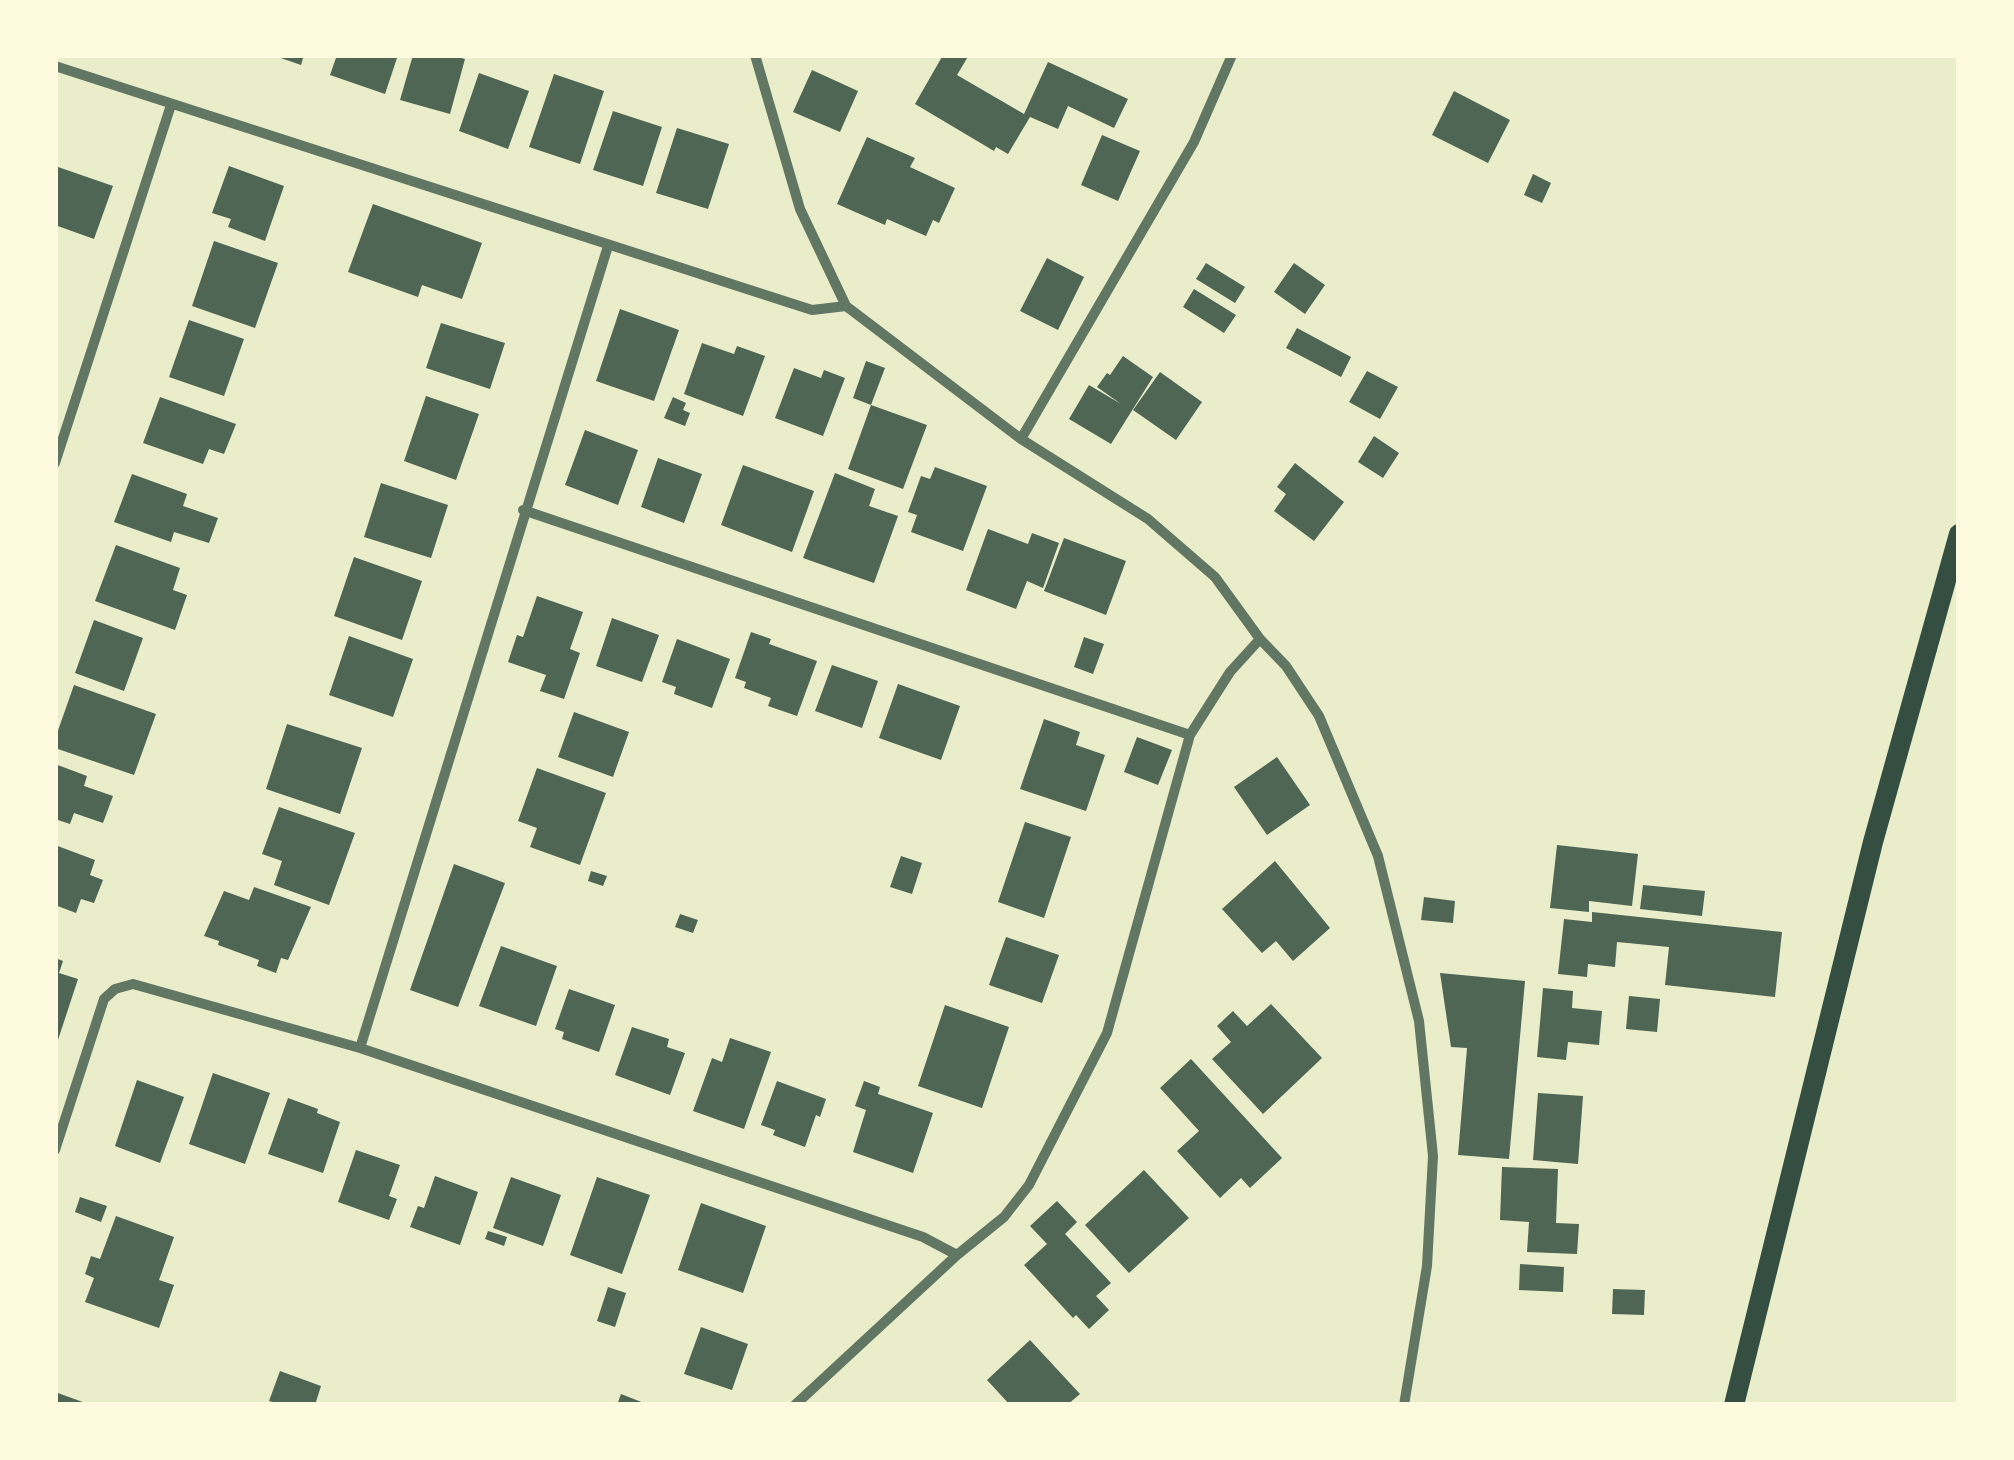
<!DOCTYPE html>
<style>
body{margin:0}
#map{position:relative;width:2014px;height:1460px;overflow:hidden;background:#e9edc9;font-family:Montserrat,sans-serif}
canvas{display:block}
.frame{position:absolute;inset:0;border:58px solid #fefae0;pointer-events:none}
</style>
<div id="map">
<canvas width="2014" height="1460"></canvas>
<div class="frame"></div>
</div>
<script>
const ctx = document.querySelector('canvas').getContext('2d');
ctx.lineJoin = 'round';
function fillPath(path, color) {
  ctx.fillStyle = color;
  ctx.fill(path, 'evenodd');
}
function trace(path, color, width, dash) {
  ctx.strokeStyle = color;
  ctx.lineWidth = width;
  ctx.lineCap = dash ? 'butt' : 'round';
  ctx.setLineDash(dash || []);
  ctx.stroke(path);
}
const building = new Path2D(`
 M272,55H304L301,65Z
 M337,55H398L385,94L330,75Z
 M413,55H451L465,59L450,114L400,100Z
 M943,55H969L957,75L1024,114L1048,62L1128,99L1114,128L1068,106L1058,129L1030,117L1008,154L996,147L994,151L915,104Z
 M812,70L858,91L840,132L793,112Z
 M479,73L529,91L508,149L459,131Z
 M554,74L604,91L580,164L529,147Z
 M1454,91L1510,120L1488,163L1432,135Z
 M613,111L662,127L643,186L593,170Z
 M677,128L729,144L708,209L656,193Z
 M1102,135L1140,151L1118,201L1081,185Z
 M867,137L915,158L910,167L955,188L939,223L933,220L926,236L887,219L885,225L837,204Z
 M229,166L284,186L265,241L228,227L231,219L212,213Z
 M58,167L113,186L94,239L55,225Z
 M1533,174L1551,183L1542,203L1524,195Z
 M373,204L482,243L462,299L422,285L418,297L348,272Z
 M214,241L278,263L255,328L192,306Z
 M1047,258L1084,277L1058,330L1020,311Z
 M1206,263L1245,287L1235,303L1196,279Z
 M1294,263L1325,285L1305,314L1274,292Z
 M1194,289L1236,315L1224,333L1183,307Z
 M620,309L679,330L654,401L596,381Z
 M189,320L244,339L224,396L169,377Z
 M441,323L505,343L490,389L426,368Z
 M1297,328L1351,357L1341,377L1286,348Z
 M702,343L734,354L737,346L765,356L743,416L684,394Z
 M1123,356L1153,377L1111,444L1069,419L1089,385L1121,404L1097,387L1107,373L1110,375Z
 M866,361L885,368L871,405L853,398Z
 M794,368L821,378L824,370L845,378L823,436L775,418Z
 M1367,371L1398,387L1380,419L1349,402Z
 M1160,372L1202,402L1176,440L1133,410Z
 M426,396L479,414L456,480L404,461Z
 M160,397L236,424L224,454L209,449L203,464L143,443Z
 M673,397L686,403L683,410L690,413L685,426L664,418Z
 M871,405L927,425L903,489L848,469Z
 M585,430L638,450L618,505L565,485Z
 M1374,436L1399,453L1383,478L1358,462Z
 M658,458L702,474L684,523L641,507Z
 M1295,463L1344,502L1314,541L1274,511L1286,494L1277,487Z
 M743,465L814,491L792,552L721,525Z
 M935,467L987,486L963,551L911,532L917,515L908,512L921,476L930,479Z
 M835,473L875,489L869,506L898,516L874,583L803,558Z
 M132,474L187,494L183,506L218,518L209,543L174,532L171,542L114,522Z
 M381,483L448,505L431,558L364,537Z
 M988,529L1028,544L1032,533L1059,543L1043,588L1027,581L1016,609L966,590Z
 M1064,538L1126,561L1106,615L1044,591Z
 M116,545L180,568L173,590L187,595L175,630L95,601Z
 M354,557L422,581L402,640L334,616Z
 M537,596L583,612L570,649L580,653L564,699L540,691L546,675L508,662L517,635L523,637Z
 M612,618L659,635L642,682L596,666Z
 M94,620L143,638L124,691L75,673Z
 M751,632L771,639L769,644L817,661L797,716L768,706L771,698L744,688L746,682L735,678Z
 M349,636L413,659L393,717L329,695Z
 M1084,637L1104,644L1093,674L1074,667Z
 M677,639L730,659L712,708L674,694L676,687L662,682Z
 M832,665L878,681L862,728L815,711Z
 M898,684L960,706L941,760L879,738Z
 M74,685L156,714L134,775L55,748V739Z
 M574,712L629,732L613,777L558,757Z
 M1044,719L1080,732L1076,745L1105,755L1086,811L1020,789Z
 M287,724L362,748L340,814L266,789Z
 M1137,737L1172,750L1158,785L1124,772Z
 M1277,757L1310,805L1267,835L1234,787Z
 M55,764L87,776L84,786L113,796L103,823L74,813L70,824L55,819Z
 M537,768L606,793L580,865L530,847L537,828L518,821Z
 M279,807L355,833L329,905L274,885L282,861L262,854Z
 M1025,822L1071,837L1044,918L998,902Z
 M55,845L95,860L90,875L103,880L94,903L81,899L76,913L55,905Z
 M1557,845L1638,854L1632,906L1589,901V912L1550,908Z
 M901,856L922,863L912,894L890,887Z
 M1275,861L1330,928L1293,961L1276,941L1262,953L1222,909Z
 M454,864L505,883L458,1007L410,990Z
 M591,871L607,876L603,886L588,881Z
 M1643,885L1705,891L1702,916L1640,909Z
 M254,887L311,907L288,960L281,958L276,973L257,966L259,960L218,945L219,941L204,936L224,891L249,900Z
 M1424,897L1455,901L1453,923L1421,920Z
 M1592,912L1782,932L1775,997L1665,985L1669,947L1617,942L1615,967L1588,964L1587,977L1558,974L1564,919L1592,922Z
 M680,914L698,920L693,933L675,927Z
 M1006,937L1059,955L1042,1003L989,985Z
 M501,946L557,966L536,1026L479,1006Z
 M55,958L63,961L59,973L78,979L56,1046Z
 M1440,973L1525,981L1509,1159L1458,1155L1467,1048L1451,1047Z
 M1543,988L1573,991L1572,1008L1602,1011L1599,1045L1568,1042L1566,1060L1537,1057Z
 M569,989L615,1005L599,1052L562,1039L564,1032L555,1029Z
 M1629,996L1660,999L1657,1032L1626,1029Z
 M1271,1004L1322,1058L1263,1114L1212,1059L1231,1042L1217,1026L1233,1011L1247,1026Z
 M945,1005L1009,1027L982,1108L918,1086Z
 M632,1027L669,1039L667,1047L685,1053L670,1095L615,1075Z
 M730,1038L771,1052L744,1129L693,1111L712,1058L722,1062Z
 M1191,1059L1282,1158L1250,1188L1241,1178L1220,1198L1177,1151L1199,1131L1160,1088Z
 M213,1073L270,1093L245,1164L189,1144Z
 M137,1080L184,1097L160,1163L115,1146Z
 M777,1081L826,1099L820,1117L816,1115L805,1147L773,1135L775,1130L761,1125Z
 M864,1081L880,1087L878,1094L933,1113L913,1173L853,1152L866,1110L855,1106Z
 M1538,1093L1583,1096L1578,1164L1533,1160Z
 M288,1098L318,1109L317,1113L340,1122L323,1173L268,1154Z
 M356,1150L400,1165L389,1196L397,1199L389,1220L338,1202Z
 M1502,1167L1558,1169L1556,1223L1579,1224L1577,1254L1527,1252L1529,1222L1500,1220Z
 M1144,1170L1189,1218L1129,1273L1085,1225Z
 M435,1176L478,1192L460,1245L410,1227L418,1206L424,1208Z
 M511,1177L561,1195L543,1246L493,1228Z
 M597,1177L650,1195L622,1274L570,1255Z
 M80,1197L107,1206L101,1222L75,1212Z
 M1057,1201L1077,1222L1065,1234L1111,1283L1096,1296L1109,1310L1089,1329L1076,1315L1073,1318L1024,1265L1047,1244L1030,1226Z
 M701,1203L766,1226L743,1293L678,1270Z
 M116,1216L174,1237L159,1280L174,1285L159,1328L85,1302L94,1278L85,1274L91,1256L100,1259Z
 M488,1231L507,1237L504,1246L485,1239Z
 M1520,1264L1564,1267L1563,1292L1519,1290Z
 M608,1287L626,1293L615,1327L597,1321Z
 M1613,1289L1645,1290L1644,1315L1612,1314Z
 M701,1327L748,1344L732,1390L684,1374Z
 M1030,1340L1080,1394L1067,1405H1010L987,1380Z
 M280,1371L321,1386L315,1405H282L269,1401Z
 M55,1392L91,1405H55Z
 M621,1394L649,1405H617Z`);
const minor = new Path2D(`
 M755,55L800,209L846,306L1021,439L1148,519L1215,577L1260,639L1286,666L1319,716L1378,856L1419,1021L1433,1156L1427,1266L1404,1405
 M55,66L812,310L846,306
 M1021,439L1194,142L1232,55
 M55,463L171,105
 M523,510L1190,735
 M360,1048L608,246
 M55,1150L104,999L115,989L133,984L360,1048L923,1237L957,1255
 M795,1405L957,1255L1004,1217L1029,1185L1107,1033L1190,735L1230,672L1260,639`);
const secondary = new Path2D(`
 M1734,1405L1873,842L1959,534`);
fillPath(building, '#4f6655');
trace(minor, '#617663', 10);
trace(secondary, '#344e41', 20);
</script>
